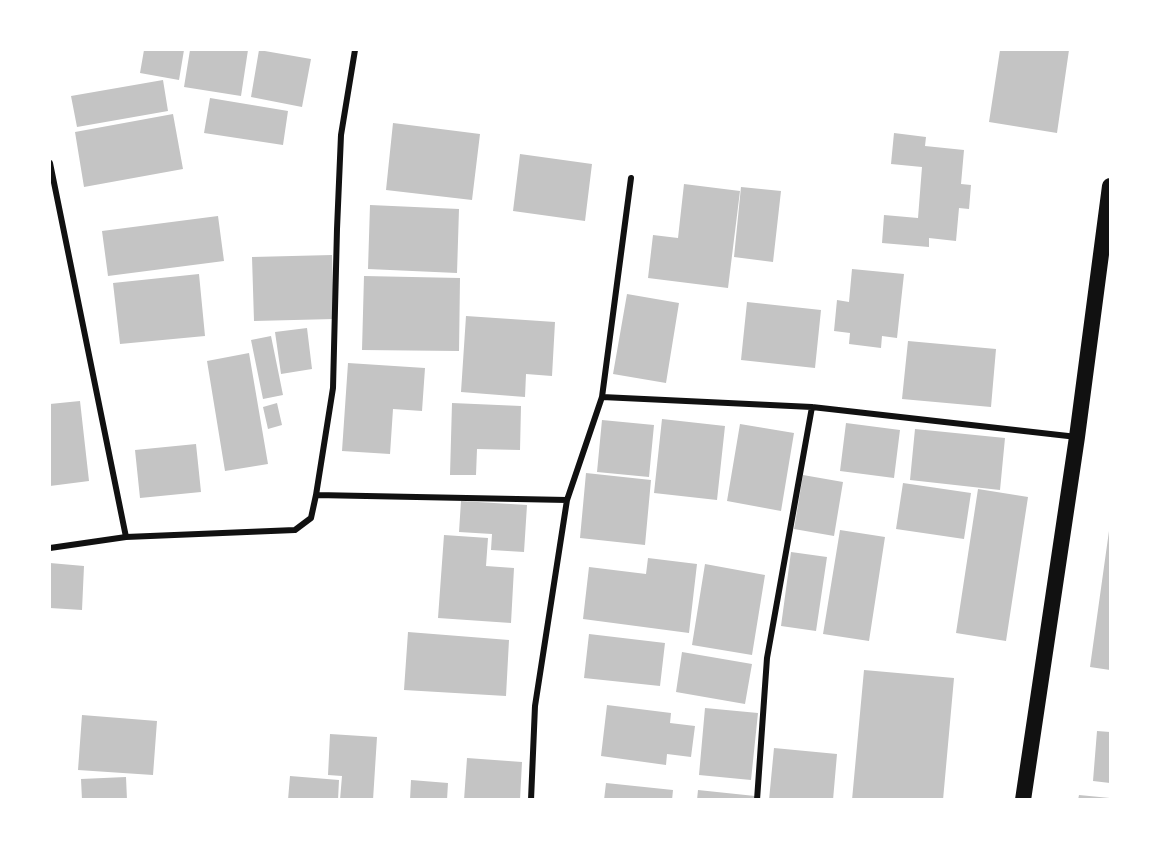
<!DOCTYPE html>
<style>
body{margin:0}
#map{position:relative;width:1160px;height:849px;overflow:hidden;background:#fff;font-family:"Golos Text",sans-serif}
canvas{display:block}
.frame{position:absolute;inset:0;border:51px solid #fff;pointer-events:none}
</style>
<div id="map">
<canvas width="1160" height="849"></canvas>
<div class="frame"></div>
</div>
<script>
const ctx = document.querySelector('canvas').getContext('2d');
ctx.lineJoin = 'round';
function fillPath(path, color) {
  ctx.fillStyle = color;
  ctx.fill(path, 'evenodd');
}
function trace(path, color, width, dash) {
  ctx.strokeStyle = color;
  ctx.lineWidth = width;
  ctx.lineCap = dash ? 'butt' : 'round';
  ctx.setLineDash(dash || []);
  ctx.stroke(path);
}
const building = new Path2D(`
 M144,50H184L179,80L140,73Z
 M190,50H248L241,96L184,87Z
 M259,50L311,59L302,107L251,97Z
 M1000,50H1069L1057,133L989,122Z
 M163,80L168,111L77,127L71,96Z
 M210,98L288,111L283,145L204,133Z
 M173,114L183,169L84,187L75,132Z
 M393,123L480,134L472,200L386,190Z
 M894,133L926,137L925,146L964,150L961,184L971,185L969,209L959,208L956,241L929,238V247L882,243L884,215L918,218L922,167L891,164Z
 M520,154L592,164L585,221L513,211Z
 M684,184L740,191L728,288L648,278L653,235L678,238Z
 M741,187L781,191L773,262L734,257Z
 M370,205L459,209L457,273L368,269Z
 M218,216L224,261L108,276L102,231Z
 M332,255L334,319L254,321L252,257Z
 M852,269L904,274L897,338L882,336L881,348L849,344L850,333L834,331L837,300L849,302Z
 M199,274L205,336L120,344L113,283Z
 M364,276L460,278L459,351L362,350Z
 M627,294L679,303L666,383L613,374Z
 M747,302L821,310L815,368L741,360Z
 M466,316L555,322L552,376L526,374L525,397L461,392Z
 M307,328L312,369L281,374L275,332Z
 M271,336L283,395L263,399L251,340Z
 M908,341L996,349L991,407L902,399Z
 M249,353L268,464L225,471L207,361Z
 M348,363L425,368L422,411L393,409L390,454L342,451Z
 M80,401L89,481L50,486V404Z
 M277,403L282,425L268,429L263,407Z
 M452,403L521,406L520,450L477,449L476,475H450Z
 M662,419L725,426L717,500L654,493Z
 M602,420L654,425L649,477L597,472Z
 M846,423L900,430L894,478L840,471Z
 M740,424L794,433L781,511L727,501Z
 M915,429L1005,438L1000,490L910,480Z
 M196,444L201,492L140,498L135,450Z
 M586,473L651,480L645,545L580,538Z
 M803,475L843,482L834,536L794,529Z
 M903,483L971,493L964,539L896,529Z
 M978,489L1028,497L1006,641L956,633Z
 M461,501L527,505L524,552L491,550L492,534L459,532Z
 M840,530L885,537L869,641L823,634Z
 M1109,531H1110V670L1090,667Z
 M444,535L488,538L486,566L514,568L511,623L438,618Z
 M791,552L827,557L816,631L781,626Z
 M648,558L697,564L689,633L583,619L589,567L646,574Z
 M50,563L84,566L82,610L50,608Z
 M705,564L765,575L752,655L692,645Z
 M408,632L509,640L506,696L404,690Z
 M589,634L665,643L660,686L584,678Z
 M682,652L752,664L745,704L676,692Z
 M864,670L954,678L943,800H852Z
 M607,705L671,713L670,723L695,726L691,757L667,754L666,765L601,756Z
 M705,708L758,713L751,780L699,775Z
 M82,715L157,721L153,775L78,770Z
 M1097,731L1110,732V783L1093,781Z
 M330,734L377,737L373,800H340L342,776L328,775Z
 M774,748L837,754L833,800H769Z
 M467,758L522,762L520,800H464Z
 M290,776L339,780L338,800H288Z
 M126,777L127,800H82L81,779Z
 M411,780L448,783L447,800H410Z
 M606,783L673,790L672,800H604Z
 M698,790L755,796V800H697Z
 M1079,795L1110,798V800H1078Z`);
const minor = new Path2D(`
 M50,163L126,537
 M602,397L631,178
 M316,495L567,500
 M50,548L126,537L295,530L311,518L316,495L333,388L337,229L341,135L355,50
 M531,800L535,706L567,500L602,397L812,407L1077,437
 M757,800L767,658L812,407`);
const trunk = new Path2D(`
 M1023,800L1077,437L1110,186`);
fillPath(building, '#c4c4c4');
trace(minor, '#111', 6);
trace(trunk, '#111', 16);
</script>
